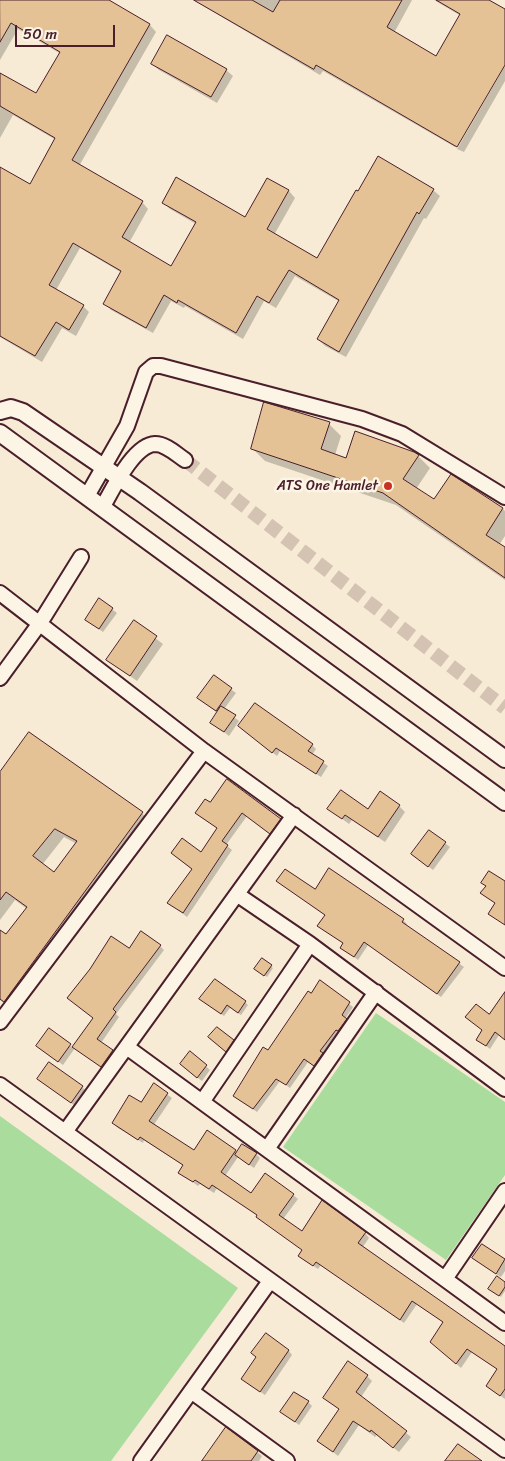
<!DOCTYPE html>
<style>
body{margin:0}
#map{position:relative;width:505px;height:1461px;overflow:hidden;background:#f7ebd5;font-family:Sriracha,sans-serif}
canvas{display:block}
.scale{position:absolute;left:15px;top:25px;width:100px;height:22px;box-sizing:border-box;border:2px solid #4a1f2b;border-top:0;padding-left:6px;font-size:15px;line-height:18px;white-space:nowrap;color:#4a1f2b;-webkit-text-stroke:4px #fcf5e5;paint-order:stroke}
</style>
<div id="map">
<canvas width="505" height="1461"></canvas>
<div class="scale">50 m</div>
</div>
<script>
const ctx = document.querySelector('canvas').getContext('2d');
ctx.lineJoin = 'round';
function fillPath(path, color) {
  ctx.fillStyle = color;
  ctx.fill(path, 'evenodd');
}
function trace(path, color, width, dash) {
  ctx.strokeStyle = color;
  ctx.lineWidth = width;
  ctx.lineCap = dash ? 'butt' : 'round';
  ctx.setLineDash(dash || []);
  ctx.stroke(path);
}
function drawText(font, color, halo, rows, align = 'center') {
  ctx.font = font + ' Sriracha,sans-serif';
  ctx.lineWidth = 5;
  ctx.setLineDash([]);
  ctx.textBaseline = 'middle';
  ctx.strokeStyle = halo;
  ctx.fillStyle = color;
  for (const [text, x, y, turn = 0] of rows) {
    ctx.save();
    ctx.translate(x, y);
    ctx.rotate((+turn || 0) * Math.PI / 180);
    ctx.textAlign = isNaN(turn) ? turn : align;
    if (halo) ctx.strokeText(text, 0, 0);
    ctx.fillText(text, 0, 0);
    ctx.restore();
  }
}
const green = new Path2D(`
 M376,1013L505,1102V1175L446,1260L283,1147Z
 M0,1116L238,1288L111,1461H0Z`);
const shadow = new Path2D(`
 M0,0H106L150,25L156,32L79,166L142,202L148,209L129,243L172,268L196,224L170,209L163,202L245,219L268,179L289,191L295,198L274,235L318,260L433,190L440,196L426,219L424,218L346,357L325,346L318,339L340,302L295,276L276,308L264,301L243,339L185,306L184,308L171,301L153,333L111,310L105,303L122,273L80,248L56,290L83,306L89,312L76,336L62,328L42,362L0,337V168L30,186L56,140L13,115L0,138V74L36,95L61,54L18,29L0,60Z
 M193,0H412L394,33L436,58L461,16L434,0H487L505,11V61L455,147L323,71L320,75Z
 M152,64L226,70L233,76L217,103L159,70Z
 M505,66V81L464,152L457,149Z
 M329,424L341,436L335,455L346,459L418,456L430,468L416,489L435,501L503,509L505,511V536L499,545L505,549V580L396,505L265,461L253,449Z
 M100,600L117,613L103,632L86,620Z
 M134,622L163,644L137,681L108,660Z
 M214,677L236,693L224,709L239,721L229,736L212,723L218,713L203,702Z
 M244,730L312,745L316,749L312,755L328,766L321,777L280,751L277,756Z
 M0,775L142,813L150,822L13,1010L0,1000V931L6,936L27,909L15,900L0,920ZM64,837L77,844L54,873L42,865Z
 M211,804L280,819L284,824L274,837L247,816L226,845L232,850L187,917L169,903L193,870L172,853H201L218,829L201,817Z
 M399,806L405,812L385,842L352,820L349,824L329,809L369,811Z
 M429,831L450,847L433,870L417,858Z
 M277,881L316,890L403,920L407,924L406,926L464,967L441,997L368,945L358,960L342,948L344,944L323,930L326,916Z
 M160,946L164,950L116,1014L119,1017L101,1043L117,1055L106,1071L75,1048L63,1065L37,1046L49,1030L73,1048L94,1018L129,950Z
 M262,960L273,968L267,977L258,970Z
 M320,982L353,1007L345,1019L350,1023L318,1069L308,1062L290,1088L280,1081L257,1112L238,1099L268,1052Z
 M505,995V1040L499,1035L490,1049L482,1043L484,1030L489,1016Z
 M204,1002H245L248,1005L241,1015L230,1008L224,1016Z
 M214,1041H233L237,1045L231,1055Z
 M190,1053L210,1070L202,1081L185,1068Z
 M38,1079L82,1087L88,1093L78,1108Z
 M154,1085L172,1098L153,1126L194,1152L235,1151L238,1153L256,1154L260,1158L254,1168L238,1157L225,1176L251,1194L293,1195L298,1199L283,1219L303,1233H365L369,1238L362,1248L505,1348V1399L492,1390L498,1370L472,1352L461,1368L431,1342L444,1323L417,1304L404,1323L321,1265L318,1269L304,1260L299,1255L303,1250L258,1216L217,1188L214,1193L200,1184L198,1186L180,1173L184,1166L144,1140L143,1143L118,1128L113,1123L141,1104Z
 M482,1245L505,1261V1271L501,1277L478,1262Z
 M505,1283V1291L501,1297L492,1290Z
 M288,1350L292,1355L265,1395L247,1383Z
 M367,1376L372,1381L361,1397L411,1437L399,1452L377,1435L375,1437L359,1425L338,1456L319,1441L340,1410L325,1398Z
 M308,1402L312,1406L299,1425L282,1412Z
 M257,1452L262,1456L259,1461H207Z`);
const building = new Path2D(`
 M0,0H109L150,24L72,160L143,201L122,237L171,266L196,222L162,203L176,177L245,217L267,178L289,190L267,229L317,258L356,190L358,191L378,156L434,189L419,214L417,212L339,352L317,339L339,300L289,270L269,303L257,296L236,333L178,300L177,303L164,295L146,328L103,304L121,271L73,243L49,285L84,305L69,330L56,322L35,356L0,336V167L30,184L55,138L0,106V73L36,93L60,52L11,23L0,42Z
 M194,0H252L273,12L280,0H402L387,27L436,56L460,14L436,0H489L505,9V65L457,147L316,65L314,69Z
 M167,35L227,69L211,97L151,64Z
 M264,402L330,422L321,449L346,458L355,431L414,452L419,455L403,479L434,499L451,474L503,508L486,535L505,547V578L383,493L251,449Z
 M99,598L113,608L99,629L85,620Z
 M134,620L157,636L130,676L106,660Z
 M214,675L232,688L216,711L197,698Z
 M255,703L313,744L308,751L324,761L316,774L276,748L272,753L238,726Z
 M221,706L236,715L224,732L210,723Z
 M29,732L143,812L4,1002L0,999V930L6,934L27,907L6,892L0,900V772ZM55,829L77,841L54,872L33,856Z
 M227,779L281,819L270,834L242,813L222,841L228,845L183,913L167,903L192,869L171,853L182,838L201,852L217,828L195,813L205,799L210,802Z
 M341,790L368,809L380,791L400,805L378,837L345,815L342,819L327,809Z
 M429,830L446,842L428,867L411,854Z
 M329,868L404,919L402,922L460,962L437,994L364,942L354,957L340,948L343,943L317,926L325,915L276,881L285,869L315,889Z
 M489,871L505,881V925L488,914L495,903L480,893L486,886L481,883Z
 M141,931L161,945L113,1009L116,1012L97,1039L113,1050L101,1067L72,1047L93,1018L67,998L90,969L111,936L129,948Z
 M262,958L272,965L264,976L254,969Z
 M215,979L246,1001L238,1013L227,1005L221,1014L199,999Z
 M320,980L350,1002L342,1015L347,1019L338,1031L336,1030L320,1051L323,1053L314,1066L304,1059L286,1085L276,1079L253,1109L233,1096L263,1047L268,1050L308,991L311,993Z
 M505,992V1040L495,1032L486,1046L476,1040L482,1030L465,1017L476,1004L489,1014Z
 M217,1027L234,1040L226,1052L208,1037Z
 M49,1028L71,1044L58,1062L36,1046Z
 M190,1051L207,1065L197,1078L180,1064Z
 M49,1062L83,1086L71,1103L37,1079Z
 M154,1083L168,1093L149,1121L194,1150L207,1130L236,1150L221,1172L251,1193L265,1173L294,1194L279,1215L302,1231L322,1200L366,1232L358,1243L505,1346V1389L500,1396L486,1386L497,1369L467,1349L456,1364L430,1342L443,1322L412,1301L400,1320L316,1262L313,1266L298,1256L302,1250L256,1217L257,1215L212,1185L209,1189L195,1180L193,1182L178,1173L183,1165L140,1137L138,1140L112,1123L129,1095L141,1102Z
 M242,1144L257,1153L249,1165L235,1155Z
 M482,1244L505,1259L496,1274L472,1258Z
 M497,1276L505,1282V1287L499,1296L488,1289Z
 M266,1333L289,1350L260,1392L241,1379L256,1357L251,1353Z
 M348,1361L368,1375L356,1392L407,1431L393,1448L371,1430L370,1432L353,1421L333,1452L317,1441L339,1409L323,1398Z
 M294,1392L309,1401L295,1422L280,1412Z
 M226,1427L258,1451L251,1461H202Z
 M458,1444L482,1461H445Z`);
const minorTunnel = new Path2D(`
 M185,460L505,708`);
const minor = new Path2D(`
 M87,496L127,426L146,372L153,366H161L362,419L402,434L505,497
 M102,508C112,491 133,445 155,444C166,444 176,454 185,460
 M0,593L204,751L505,968
 M0,678L40,623L81,557
 M238,895L310,944L505,1089
 M0,1022L204,751
 M128,1048L505,1323
 M0,1085L505,1450
 M202,1102L310,944
 M65,1132L294,815
 M267,1149L376,992
 M445,1279L505,1191
 M191,1391L287,1461
 M141,1461L270,1281`);
const tertiary = new Path2D(`
 M0,411L11,408L23,412L140,492L505,759
 M0,433L505,802`);
const markers = [
 [388,486,5,"#c8321e"]
];
const poiNames = [
 ["ATS One Hamlet",378,486]
];
fillPath(green, '#a9dc9d');
fillPath(shadow, '#0003');
fillPath(building, '#e5c196');
trace(building, '#4a1f2b', 1);
trace(minorTunnel, '#d4c2b3', 14, [14, 7]);
trace(minor, '#4a1f2b', 18);
trace(tertiary, '#4a1f2b', 20);
trace(minor, '#fcf5e5', 14);
trace(tertiary, '#fcf5e5', 16);
for (const [x, y, r, color] of markers) {
  const dot = new Path2D();
  dot.arc(x, y, r, 0, 2 * Math.PI);
  ctx.fillStyle = color;
  ctx.fill(dot);
  trace(dot, '#fcf5e5', 2);
}
drawText('14px', '#4a1f2b', '#fcf5e5', poiNames, 'right');
</script>
